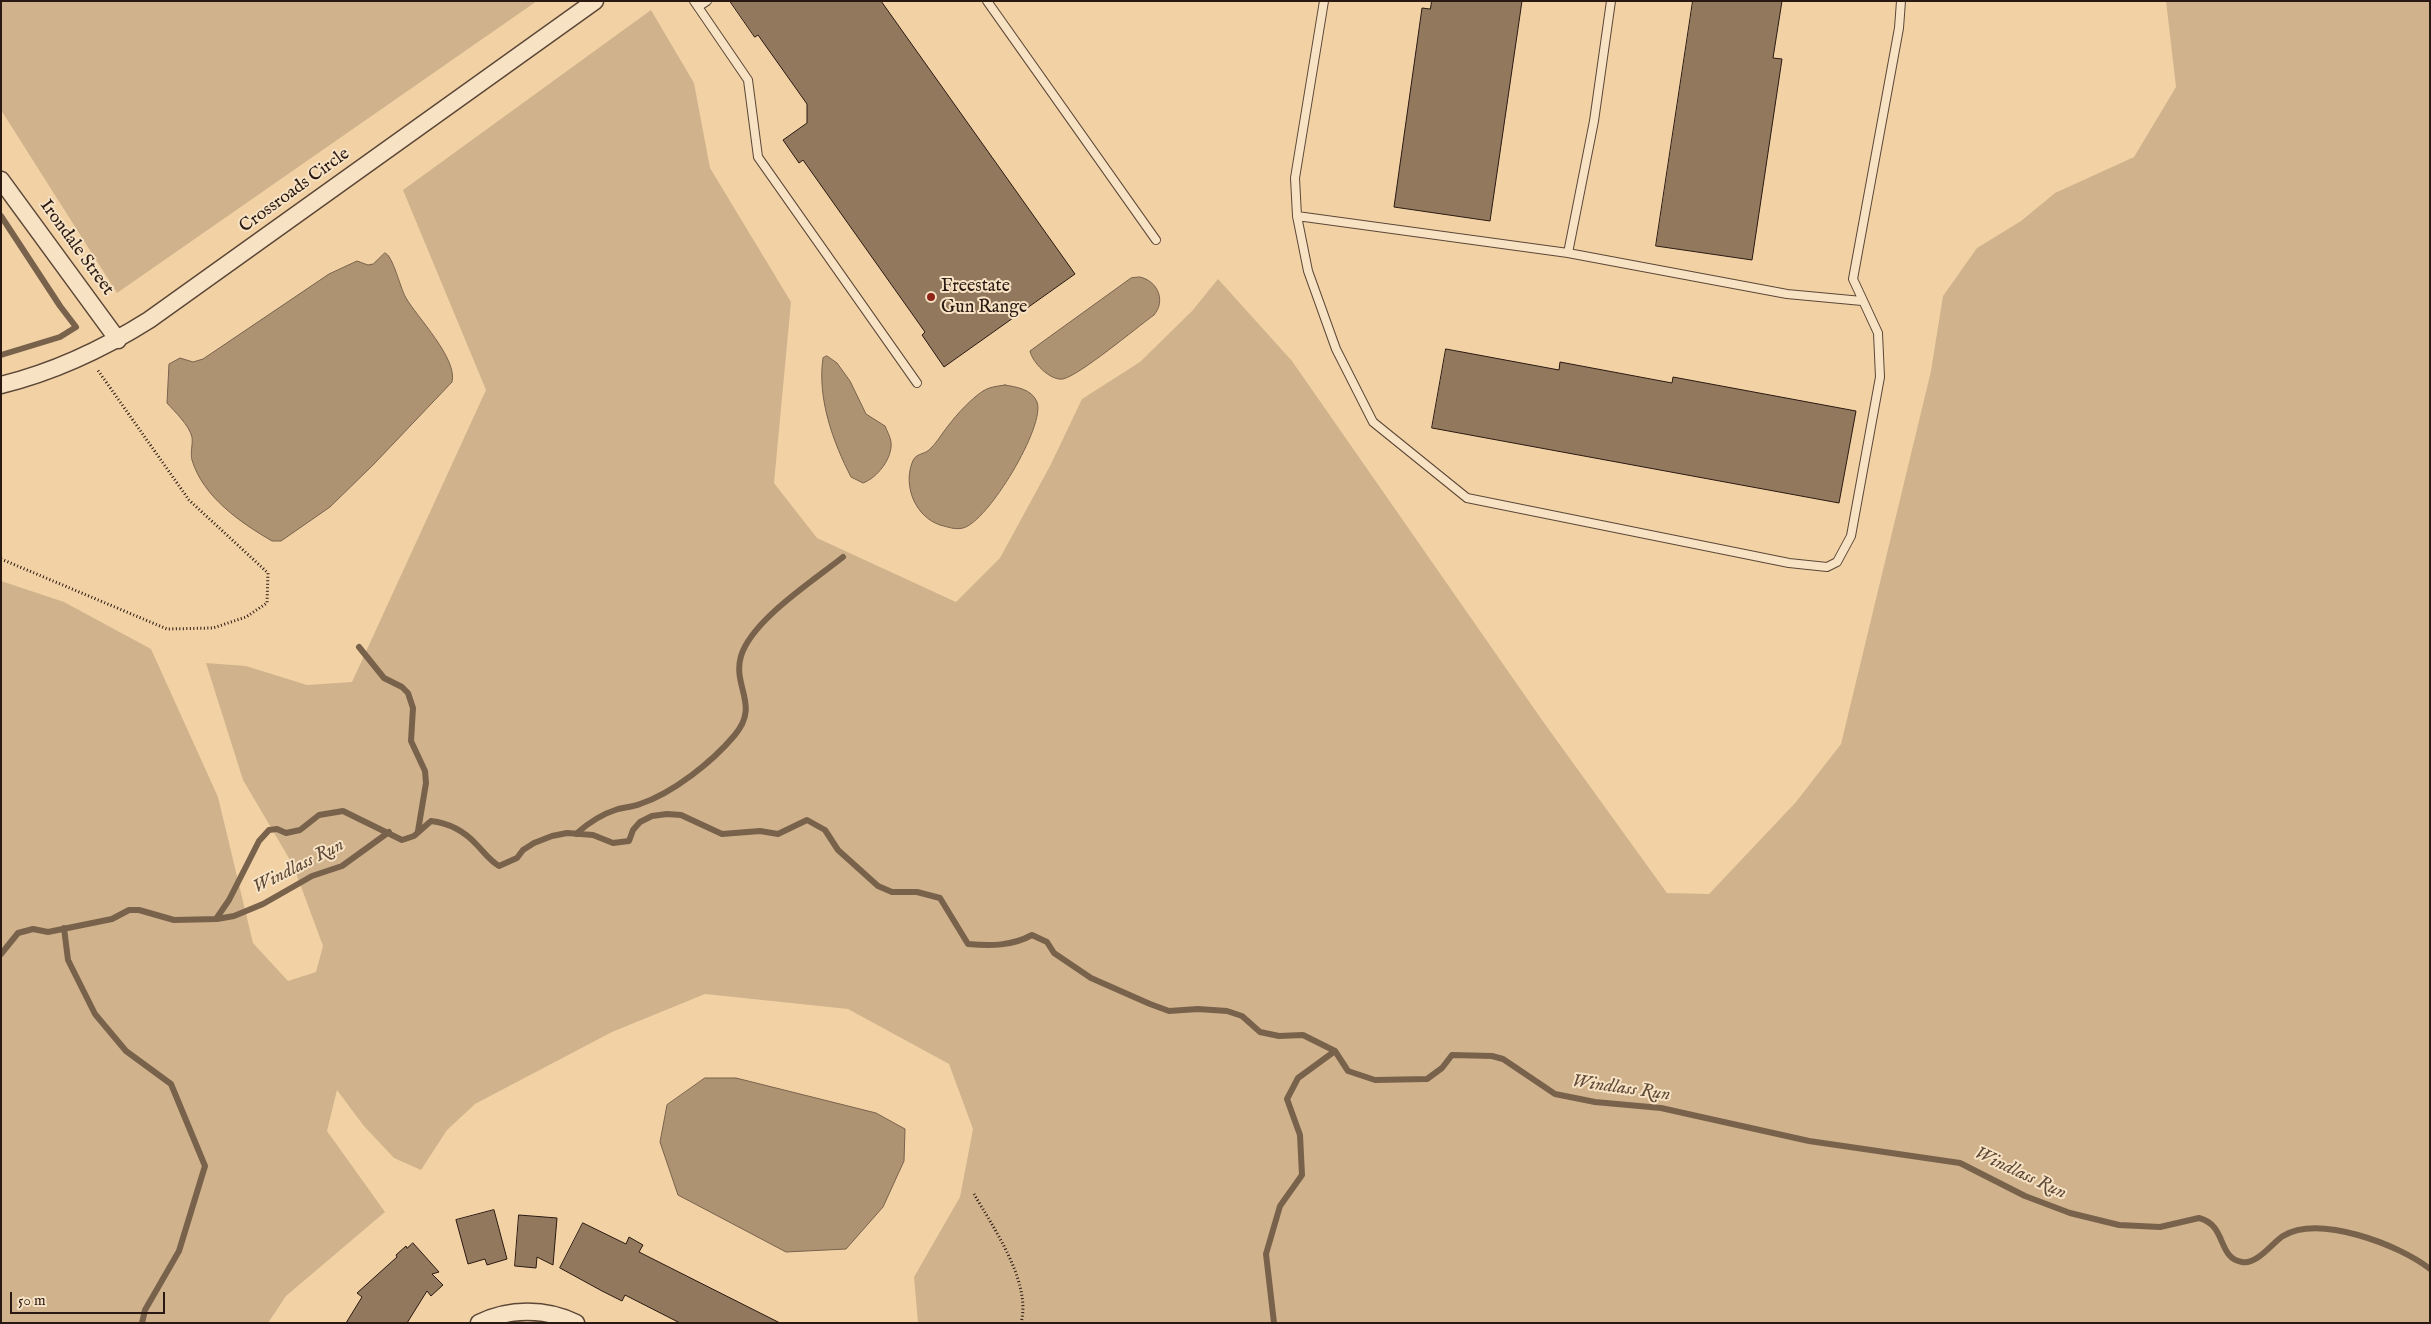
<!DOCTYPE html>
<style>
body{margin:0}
#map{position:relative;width:2431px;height:1324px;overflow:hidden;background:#f2d2a5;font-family:"IM FELL English",serif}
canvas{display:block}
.frame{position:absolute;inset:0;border:2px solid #2a1912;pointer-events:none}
.scale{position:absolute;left:10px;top:1292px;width:155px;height:22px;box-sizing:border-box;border:2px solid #2a1912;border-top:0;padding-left:6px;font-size:15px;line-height:18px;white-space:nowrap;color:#2a1912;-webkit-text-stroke:4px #f7e2c4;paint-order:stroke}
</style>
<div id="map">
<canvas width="2431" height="1324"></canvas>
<div class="frame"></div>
<div class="scale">50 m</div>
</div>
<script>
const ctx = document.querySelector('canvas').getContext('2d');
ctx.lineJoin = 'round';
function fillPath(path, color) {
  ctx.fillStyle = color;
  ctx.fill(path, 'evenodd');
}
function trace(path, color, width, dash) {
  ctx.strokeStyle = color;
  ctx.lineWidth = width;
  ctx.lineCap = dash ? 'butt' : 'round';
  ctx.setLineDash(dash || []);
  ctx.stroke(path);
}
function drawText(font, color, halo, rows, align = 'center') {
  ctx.font = font + ' "IM FELL English",serif';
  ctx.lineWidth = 4;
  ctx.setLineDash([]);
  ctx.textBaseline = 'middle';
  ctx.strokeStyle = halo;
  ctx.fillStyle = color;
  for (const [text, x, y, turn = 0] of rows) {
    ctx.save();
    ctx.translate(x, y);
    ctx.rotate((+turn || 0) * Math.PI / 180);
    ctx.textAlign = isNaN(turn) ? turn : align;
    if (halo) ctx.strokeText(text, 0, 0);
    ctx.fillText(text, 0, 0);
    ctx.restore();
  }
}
const green = new Path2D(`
 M1,1H537L117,293L1,110Z
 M2166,1H2430V1323H918L914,1277L960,1197L973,1129L949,1064L848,1009L705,994L612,1032L475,1104L447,1130L421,1170L394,1158L363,1125L337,1090L327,1131L385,1212L286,1296L268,1323H1V581L64,602L151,649L218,797L253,943L288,981L316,972L323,946L293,865L243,780L206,663L246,666L307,685L352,682L486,390L403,190L651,10L694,83L710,168L791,302L774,483L817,538L956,602L1000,558L1050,466L1082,399L1140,362L1192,311L1218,279L1292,361L1542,720L1667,893L1709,894L1796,802L1841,744L1931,371L1943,296L1977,248L2021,221L2055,193L2134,157L2176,87Z`);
const water = new Path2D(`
 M385,253C393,255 400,288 406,298C417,317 458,359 452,382L374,464L330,507L281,541H272C241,523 203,497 192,460C190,453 193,445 192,437C189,425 175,412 167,403L169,364L180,358L193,362L203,359L329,274L357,261L368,265L373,264Z
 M1140,277C1158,281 1166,301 1154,315C1136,328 1080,375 1063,379C1050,381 1032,362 1030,351L1045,340L1131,278Z
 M827,356L837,363L850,381L866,414L885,426C887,431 890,436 891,442C893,458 877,478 863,483L851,477C833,442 817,398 823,358Z
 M1005,385C1016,387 1032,389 1037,402C1046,425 988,522 963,528C955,530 948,527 940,525C916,517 903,487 912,463C915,453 923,455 929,450C937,443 942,433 948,426C957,414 971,399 983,391C989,387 998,386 1005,385Z
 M705,1078H736L876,1113L905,1129L904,1161L883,1207L846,1249L786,1252L678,1195L660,1142L667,1105Z`);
const stream = new Path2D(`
 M1,216L60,306L76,327L60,337L1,355
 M359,647L384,678L402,687L408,693L413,708L411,741L425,771L426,783L418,831
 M576,834C588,823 602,814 618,809C625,807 633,807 640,804C673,793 712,762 734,736C761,705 732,687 741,656C752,620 813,581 843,557
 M216,919L229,900L259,841L269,830L277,829L286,833L300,830L319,815L343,811L402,840L414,836L431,821C448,823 464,831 476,844C484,852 489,860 499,866L517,858L523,850L534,843L552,836L567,833L593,835L613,843L629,841L633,830L640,822L652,816L667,814L681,815L722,834L760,831L778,834L807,820L825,830L838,850L878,886L892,892H917L940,898L968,944C991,946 1012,946 1032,935L1047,942L1054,953L1091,978L1150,1004L1169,1011L1198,1009L1227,1011L1242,1016L1260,1032L1279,1036L1303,1035L1335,1051L1348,1071L1375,1080L1427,1079L1442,1068L1452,1055L1492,1056L1503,1059L1555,1094L1595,1102L1661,1108L1809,1141L1960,1163L2025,1196L2070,1213L2119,1225L2160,1227L2199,1218C2227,1225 2217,1258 2242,1262C2257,1265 2272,1243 2283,1236C2319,1214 2400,1245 2430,1269
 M64,928L68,960L95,1014L126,1051L171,1084L205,1166L179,1251L145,1310L142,1323
 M1,954L18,933L33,929L48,932L112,919L129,910H139L174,920L217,919L234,916L263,904L312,876L342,866L389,832
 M1274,1323L1266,1254L1280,1206L1302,1175L1300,1135L1287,1099L1298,1078L1335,1051`);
const building = new Path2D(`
 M730,1H881L1075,274L944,367L922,335L925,332L803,160L799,163L783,140L807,123V104L758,35L755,37Z
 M1432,1H1522L1490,221L1394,207L1422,8L1430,9Z
 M1693,1H1782L1773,58L1782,59L1752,260L1656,246Z
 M1446,349L1559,370L1560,362L1672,383L1673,377L1856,411L1839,503L1432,428Z
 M494,1210L507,1259L487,1265L485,1259L468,1264L456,1220Z
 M519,1215L557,1218L553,1265L537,1257L536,1268L515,1266Z
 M583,1223L626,1244L629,1237L643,1245L639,1252L780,1323H680L625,1295L622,1301L602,1291L560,1268Z
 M413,1243L439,1272L432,1274L443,1285L431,1296L427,1291L407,1323H346L362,1297L357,1293L397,1257L396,1255L406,1246L407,1248Z`);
const path = new Path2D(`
 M1,559L167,629L213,628L246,617L267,603L268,573L189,500L97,369
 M974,1194C993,1227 1032,1283 1021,1323`);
const lane = new Path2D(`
 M694,1L748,80L758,157L917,383
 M987,1L1156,240
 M1324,1L1295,178L1297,216L1308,271L1336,349L1373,422L1467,498L1789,563L1827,567L1837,562L1851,536L1880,377L1878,333L1853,279L1899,28L1901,1
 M698,7L707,1
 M1297,216L1568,253L1787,294L1862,301
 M1568,253L1594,121L1611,1`);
const street = new Path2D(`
 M1,180L118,340
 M1,385C54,372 103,349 149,320L595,1
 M479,1323C509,1308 546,1308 576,1323`);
const markers = [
 [931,297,5,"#8f2418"]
];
const streetNames = [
 ["Crossroads Circle",295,191,-36],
 ["Irondale Street",76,248,54]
];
const poiNames = [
 ["Freestate",941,287],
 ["Gun Range",941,308]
];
const waterNames = [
 ["Windlass Run",299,867,-27],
 ["Windlass Run",1621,1089,8],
 ["Windlass Run",2020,1174,25]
];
fillPath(green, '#d0b38c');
fillPath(water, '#ae9373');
trace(water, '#79624c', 1);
trace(stream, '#79624c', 6);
fillPath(building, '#92795e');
trace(building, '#2a1912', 1);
trace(lane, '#5c4737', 10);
trace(street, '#5c4737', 19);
trace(path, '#2a1912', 3, [1, 2.5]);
trace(lane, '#f7e2c4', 8);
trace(street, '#f7e2c4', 16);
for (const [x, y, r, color] of markers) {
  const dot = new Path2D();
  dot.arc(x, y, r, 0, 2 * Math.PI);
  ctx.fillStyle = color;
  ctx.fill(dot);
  trace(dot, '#f7e2c4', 2);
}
drawText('18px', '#2a1912', '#f7e2c4', streetNames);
drawText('18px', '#2a1912', '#f7e2c4', poiNames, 'left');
drawText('italic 19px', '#5f4a39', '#f7e2c4', waterNames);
</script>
